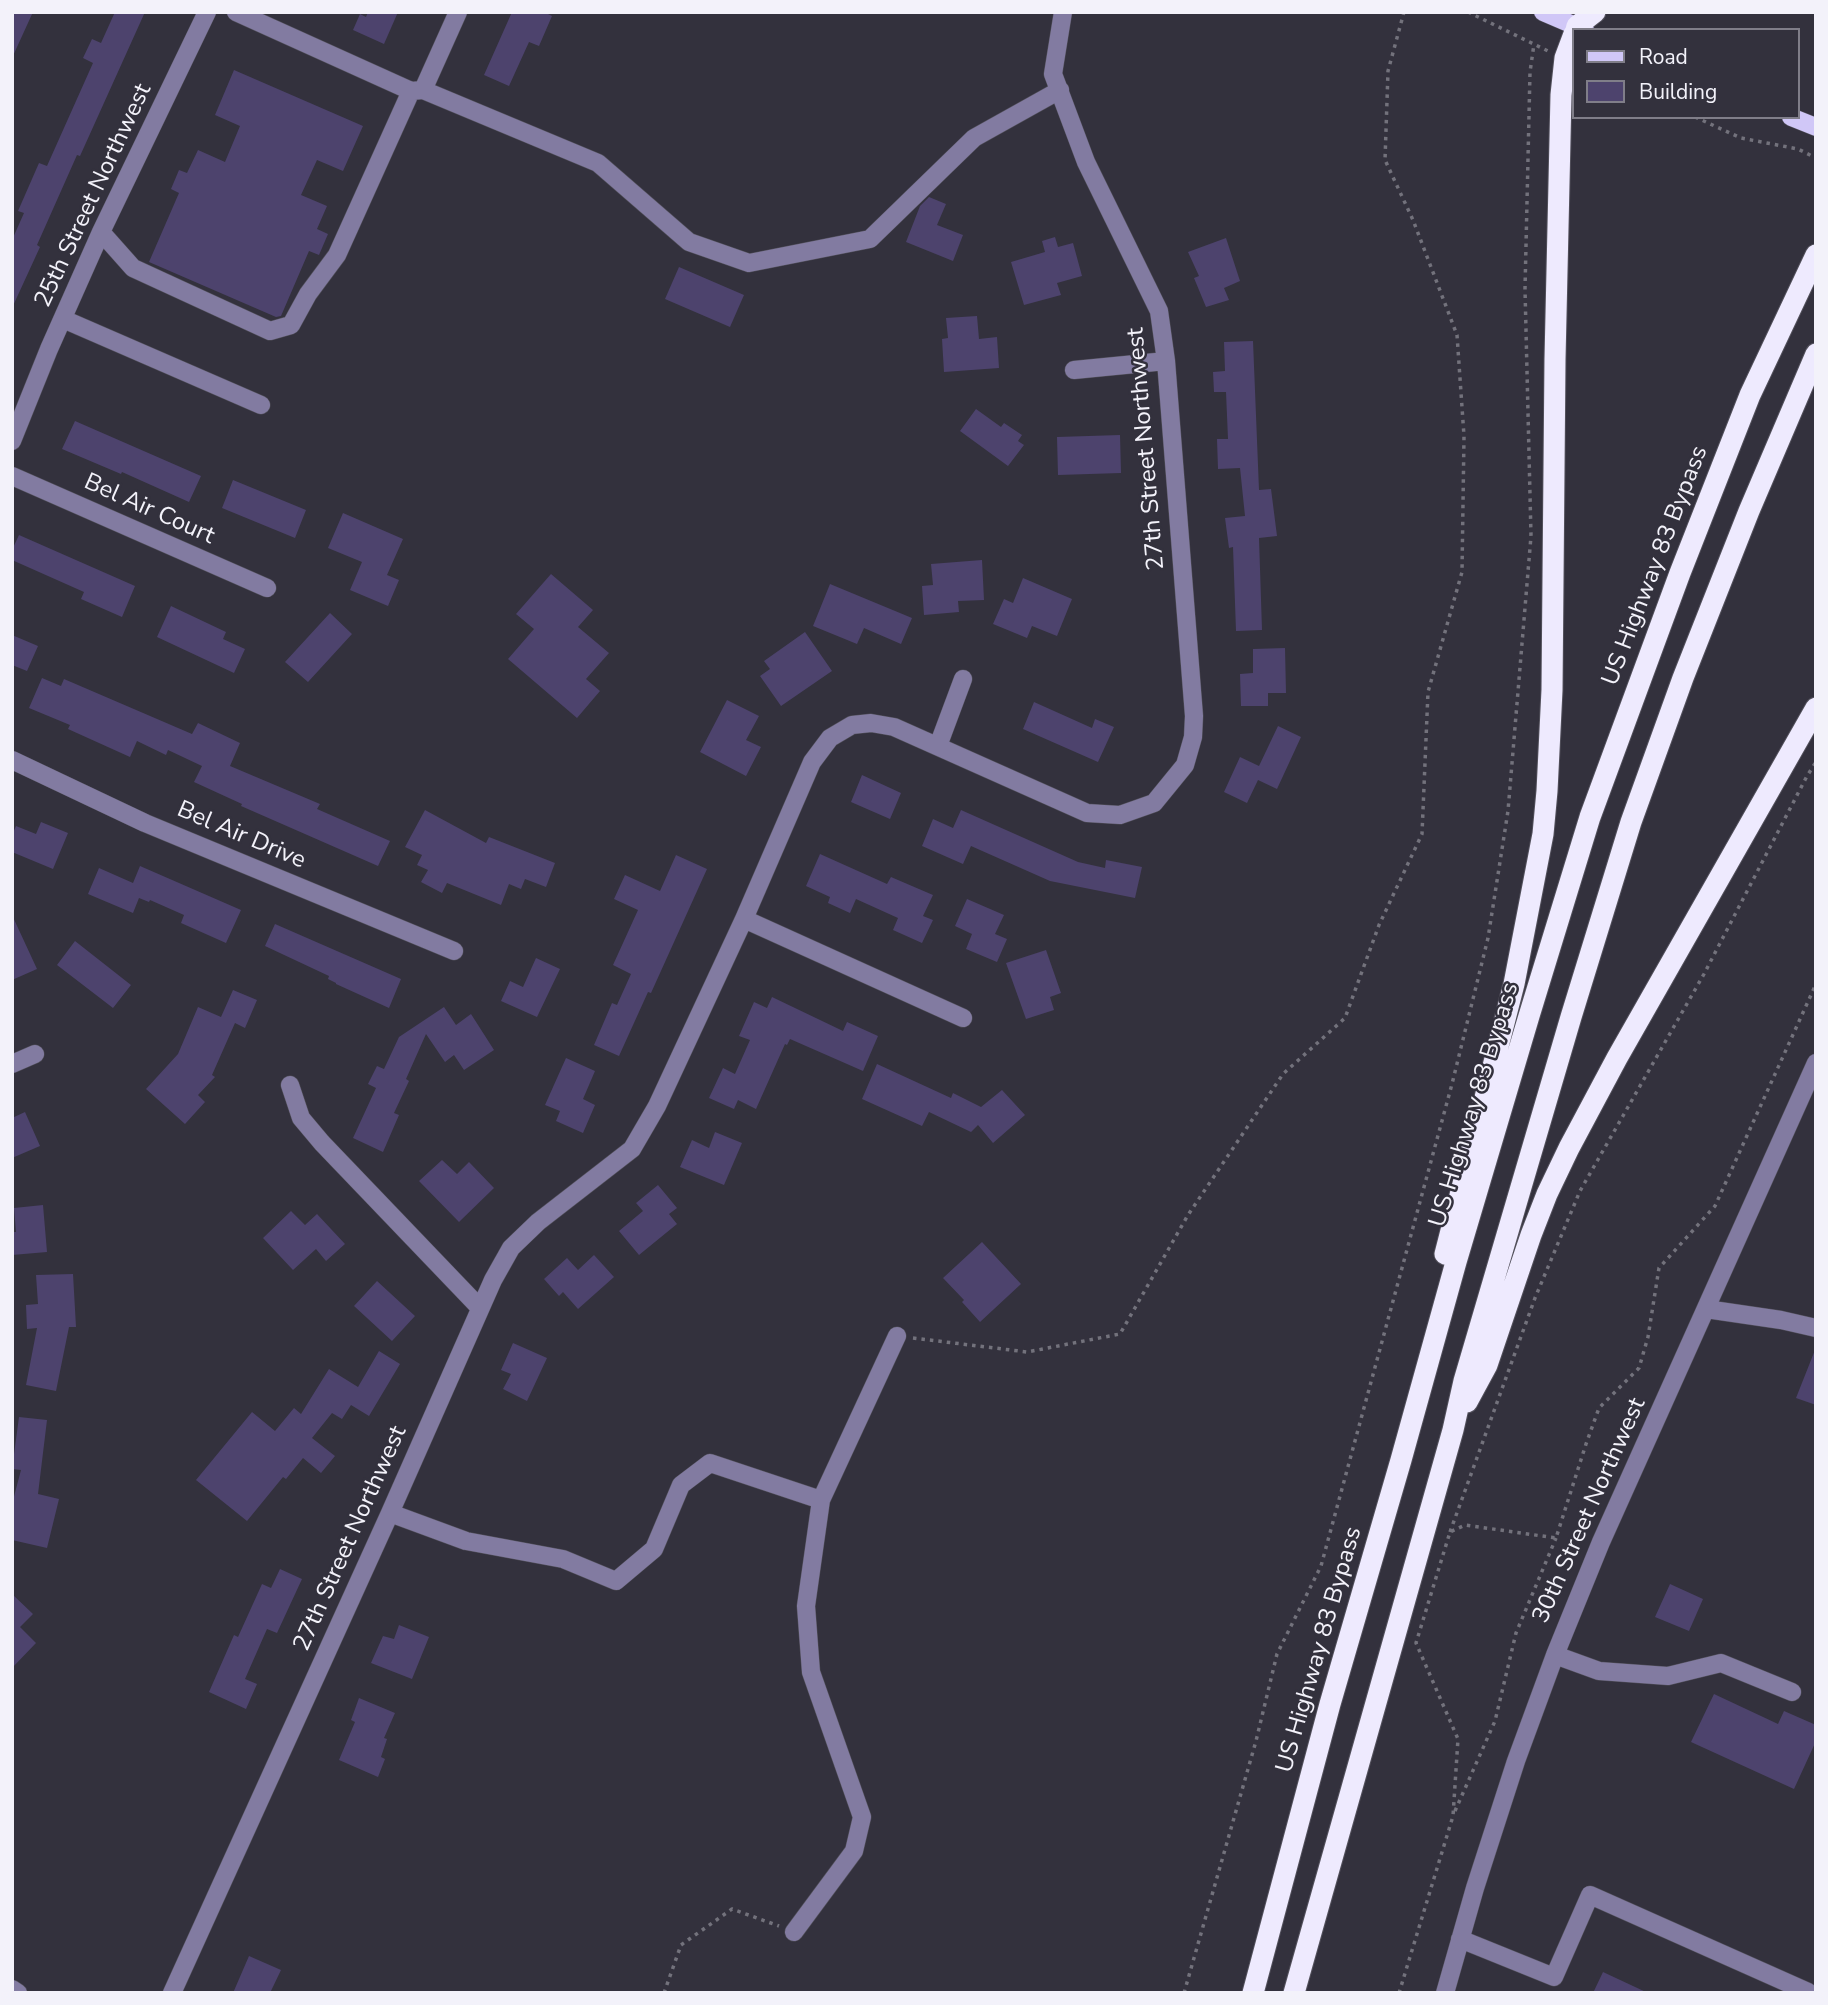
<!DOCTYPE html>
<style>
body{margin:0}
#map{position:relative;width:1828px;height:2005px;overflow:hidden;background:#33313d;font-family:"Nunito Sans",sans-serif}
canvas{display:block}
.frame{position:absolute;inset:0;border:14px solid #f3f2fa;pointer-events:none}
.legend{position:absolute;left:1572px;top:28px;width:228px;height:91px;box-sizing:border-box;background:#33313d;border:2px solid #807e89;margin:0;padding:9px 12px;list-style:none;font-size:21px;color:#f3f2fa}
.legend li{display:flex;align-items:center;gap:14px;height:35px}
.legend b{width:35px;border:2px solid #807e89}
</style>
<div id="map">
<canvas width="1828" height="2005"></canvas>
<div class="frame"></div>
<ul class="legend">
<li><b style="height:9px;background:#d0c7f7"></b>Road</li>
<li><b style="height:19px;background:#4d436d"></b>Building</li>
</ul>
</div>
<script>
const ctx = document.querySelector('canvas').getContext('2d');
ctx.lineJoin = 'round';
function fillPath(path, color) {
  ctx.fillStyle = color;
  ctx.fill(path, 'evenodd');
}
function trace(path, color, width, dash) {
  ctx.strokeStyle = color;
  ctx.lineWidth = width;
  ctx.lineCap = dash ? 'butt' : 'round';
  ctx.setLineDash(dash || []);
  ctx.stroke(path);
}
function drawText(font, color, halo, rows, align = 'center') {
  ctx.font = font + ' "Nunito Sans",sans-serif';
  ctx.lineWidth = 5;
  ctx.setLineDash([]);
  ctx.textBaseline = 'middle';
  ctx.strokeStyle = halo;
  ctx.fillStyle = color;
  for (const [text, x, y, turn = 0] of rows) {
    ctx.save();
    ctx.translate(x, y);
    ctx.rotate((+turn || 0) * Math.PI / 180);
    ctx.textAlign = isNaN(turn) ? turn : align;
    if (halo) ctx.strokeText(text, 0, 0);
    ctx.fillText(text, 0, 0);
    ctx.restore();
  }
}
const building = new Path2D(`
 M12,12H33L12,58Z
 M115,12H145L80,156L77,155L37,245L40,247L12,308V240L24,213L18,211L39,163L47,166L93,63L83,58L92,39L101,43Z
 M368,12H398L384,44L353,30L360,14L366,17Z
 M512,12H544L552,16L539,46L529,42L509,86L484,75Z
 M234,70L363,126L343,171L317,160L301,195L327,206L317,229L328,234L319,255L309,251L281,316L276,317L149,262L179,193L171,189L179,170L187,173L198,150L225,162L240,126L215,115Z
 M929,197L946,204L937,225L963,235L953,261L906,242L920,206Z
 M1055,237L1058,247L1073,243L1082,276L1057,283L1061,295L1024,305L1011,262L1045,252L1042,241Z
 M1226,238L1240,281L1224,288L1229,300L1206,307L1194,278L1199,276L1188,252Z
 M679,267L744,295L730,327L665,299Z
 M977,316L979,339L997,337L999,368L944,372L942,339L948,338L946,318Z
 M1253,341L1259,490L1271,489L1277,536L1259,538L1262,630L1236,631L1233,547L1229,548L1225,518L1245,516L1240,468L1218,469L1217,439H1228L1226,392H1214L1213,372L1225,371L1224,342Z
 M976,409L1001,427L1004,423L1022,435L1018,441L1024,445L1008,466L960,431Z
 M75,421L201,476L189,502L122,472L121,474L62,449Z
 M1120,435L1121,473L1058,475L1057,437Z
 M233,480L306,510L295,538L222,508Z
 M343,513L403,539L387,575L399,580L388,606L350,590L362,562L328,548Z
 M19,535L135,586L122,617L81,599L84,592L12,560V550Z
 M982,560L984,600L958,601L959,612L924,615L922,586L933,585L931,564Z
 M551,574L593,610L578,627L609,653L586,679L600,691L577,718L508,659L534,629L516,614Z
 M1023,578L1072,599L1057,636L1032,626L1027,638L993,624L1004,599L1013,603Z
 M830,584L912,618L901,644L864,628L857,644L813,626Z
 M171,606L226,632L223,639L245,649L234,673L157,637Z
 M330,613L352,634L308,682L285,662Z
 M805,632L832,671L781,706L760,676L770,669L764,661Z
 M12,635L38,646L27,671L12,665Z
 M1285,648L1286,693H1268V706H1241L1240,674L1253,673V649Z
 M42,678L61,686L64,679L192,734L198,723L240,743L230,766L320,804L317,809L390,841L378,866L241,806L242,804L194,782L202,766L168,750L166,755L137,741L130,757L68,729L70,725L29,708Z
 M727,700L759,716L746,740L761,747L746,776L700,752Z
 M1034,702L1092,728L1095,719L1114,727L1098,762L1023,729Z
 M1278,726L1301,737L1277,789L1258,780L1247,803L1224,792L1240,757L1259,766Z
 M862,775L901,793L890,819L851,802Z
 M425,810L486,843L489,837L555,863L546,887L525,879L521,889L509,884L501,905L447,883L442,893L421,882L428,870L417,865L422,855L405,847Z
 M961,810L1078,862L1105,868L1106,860L1142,867L1135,898L1050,881L971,846L963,864L922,846L933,819L953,828Z
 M41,822L68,833L53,869L12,852V835L16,826L36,834Z
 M820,854L887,884L891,877L933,895L923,916L933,920L922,943L893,930L898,918L856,899L850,913L828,903L830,897L806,886Z
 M676,855L707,869L651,993L648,992L619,1056L594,1045L612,1003L617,1005L631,974L613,965L638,910L614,899L625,875L660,891Z
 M140,866L241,910L226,943L181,923L184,915L150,900L149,902L139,898L133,913L88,894L99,868L133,883Z
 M967,899L1004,915L995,934L1007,939L997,962L966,949L972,934L955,926Z
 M12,915L37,969L12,980Z
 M275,924L401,979L389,1008L336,984V983L328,979L329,976L265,946Z
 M75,941L131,985L113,1008L57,965Z
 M1046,950L1061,993L1050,997L1054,1010L1026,1019L1006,963Z
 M536,958L560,969L537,1017L501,1001L510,981L523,987Z
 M233,990L257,1000L245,1028L235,1023L212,1075L215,1077L198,1095L205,1102L185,1124L146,1089L178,1054L198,1007L221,1017Z
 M772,997L843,1031L847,1022L878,1036L863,1071L790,1039L787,1045L785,1044L756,1109L738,1100L734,1109L709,1098L723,1068L735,1074L750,1040L739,1036L754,1002L767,1008Z
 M444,1007L456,1025L471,1014L494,1050L464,1070L454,1055L445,1062L426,1034L406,1079L409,1081L394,1113L399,1115L383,1152L353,1138L376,1088L368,1084L377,1066L384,1069L399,1037Z
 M566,1058L595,1071L583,1099L595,1105L583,1133L556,1121L560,1111L545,1105Z
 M877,1064L951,1098L953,1093L981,1107L1002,1090L1025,1115L993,1143L978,1125L971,1132L929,1112L922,1126L862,1099Z
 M25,1112L40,1146L12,1158V1118Z
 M715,1132L742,1143L724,1185L680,1167L692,1140L709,1148Z
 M442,1160L457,1174L469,1162L494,1188L459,1222L419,1181Z
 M658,1185L677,1208L669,1214L677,1224L639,1255L619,1231L643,1211L636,1203Z
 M43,1205L47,1252L12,1255V1232H16L14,1208Z
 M291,1211L305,1225L317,1214L345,1244L326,1261L316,1249L293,1270L263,1238Z
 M982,1242L1021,1284L980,1322L962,1302L964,1300L943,1278Z
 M594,1255L614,1277L578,1309L563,1292L559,1296L544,1279L567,1258L578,1270Z
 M73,1274L76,1327H69L56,1391L26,1385L37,1328L27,1329L26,1305L38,1304L36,1275Z
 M377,1281L415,1316L392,1341L354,1306Z
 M513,1343L547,1358L527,1401L503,1389L511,1374L501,1370Z
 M1815,1350H1816V1405L1796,1398Z
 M379,1351L400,1364L369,1416L351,1405L342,1419L332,1413L312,1438L335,1456L321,1473L303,1458L286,1479L283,1477L247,1521L196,1480L252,1412L275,1431L294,1408L301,1414L329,1369L358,1387Z
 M19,1417L47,1420L38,1494L59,1499L47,1548L12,1540V1504L21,1470L12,1469Z
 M280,1569L302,1579L277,1633L267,1629L245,1679L257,1684L246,1709L209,1692L234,1635L238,1637L262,1584L271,1588Z
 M1670,1584L1703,1599L1689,1631L1655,1617Z
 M12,1594L33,1614L20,1627L36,1643L12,1668Z
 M399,1625L429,1637L412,1679L371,1663L383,1636L394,1639Z
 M1714,1694L1778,1724L1784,1711L1816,1725V1741L1794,1789L1691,1742Z
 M359,1698L395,1713L384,1738L387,1739L381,1757L385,1759L378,1777L339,1760L355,1722L351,1720Z
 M249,1956L281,1970L270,1993H233Z
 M1603,1972L1648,1993H1593Z`);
const path = new Path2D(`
 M1468,12L1548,51
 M1695,117L1741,138L1798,149L1816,158
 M913,1338L1027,1352L1120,1334L1188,1215L1283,1074L1345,1018L1379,925L1422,834L1428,692L1462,572L1464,436L1457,335L1413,220L1385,160L1388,71L1404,12
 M1450,1532L1535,1298L1580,1191L1704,974L1807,776L1816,762
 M1455,1811L1495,1721L1516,1633L1556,1538
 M664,1993L681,1945L732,1909L779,1926
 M1184,1993L1256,1741L1277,1654L1321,1566L1452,1084L1488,938L1508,811L1531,536L1525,289L1530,72L1534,44
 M1399,1993L1453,1816L1458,1739L1416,1643L1450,1532L1465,1525L1556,1538L1586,1444L1599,1408L1639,1368L1648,1337L1659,1268L1715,1206L1816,984`);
const minor = new Path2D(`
 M236,12L411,91
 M423,90L458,12
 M101,232L133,268L270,331L291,325L308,294L337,255L411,91L423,90L598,163L689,242L749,263L870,239L974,138L1060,90
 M63,319L261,405
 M1074,370L1166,361
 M12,441L49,349L101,232L207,12
 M12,476L267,588
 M938,746L963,679
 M12,760L145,823L454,951
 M744,919L963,1018
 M12,1064L35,1054
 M290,1085L301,1118L322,1143L480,1308
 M1706,1309L1781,1320L1816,1328
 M390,1513L466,1541L563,1559L616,1581L654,1549L681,1485L710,1463L821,1500L897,1336
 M1555,1655L1599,1671L1668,1676L1721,1663L1792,1692
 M794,1932L854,1851L862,1817L811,1672L806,1606L821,1500
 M1460,1939L1554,1977L1590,1895L1808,1992
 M12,1989L18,1993
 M172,1993L390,1513L493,1280L511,1248L538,1222L632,1149L657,1106L744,919L812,762L830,738L852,725L871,723L894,727L1087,813L1120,815L1154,803L1185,765L1193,737L1194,716L1166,361L1159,311L1086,162L1053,74L1063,12
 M1445,1993L1475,1888L1516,1761L1555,1655L1601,1542L1816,1063`);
const major = new Path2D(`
 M1543,12L1585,30
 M1791,117L1816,127`);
const highway = new Path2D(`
 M1576,30L1577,26L1595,12
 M1445,1254L1514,984L1543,834L1547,791L1552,690L1555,359L1561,95L1565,58L1574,34
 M1467,1402L1487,1365L1531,1235L1547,1194L1569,1148L1617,1058L1816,708
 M1253,1993L1330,1704L1401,1460L1456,1262L1529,1016L1590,817L1680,573L1750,395L1816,255
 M1294,1993L1453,1430L1464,1381L1571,1017L1631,822L1683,678L1749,511L1816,354`);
const streetNames = [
 ["25th Street Northwest",94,196,-65],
 ["27th Street Northwest",1147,449,-95],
 ["Bel Air Court",149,510,24],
 ["US Highway 83 Bypass",1656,566,-69],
 ["Bel Air Drive",241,836,23],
 ["US Highway 83 Bypass",1475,1105,-73],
 ["30th Street Northwest",1590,1511,-66],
 ["27th Street Northwest",351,1539,-66],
 ["US Highway 83 Bypass",1320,1650,-74]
];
fillPath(building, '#4d436d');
trace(minor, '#52505b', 19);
trace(major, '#52505b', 19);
trace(highway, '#52505b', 23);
trace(path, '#73727c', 3.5, [3.5, 5]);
trace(minor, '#827ba1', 18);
trace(major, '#d0c7f7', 18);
trace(highway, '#eeeafe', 21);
drawText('24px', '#f3f2fa', '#33313d', streetNames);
</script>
